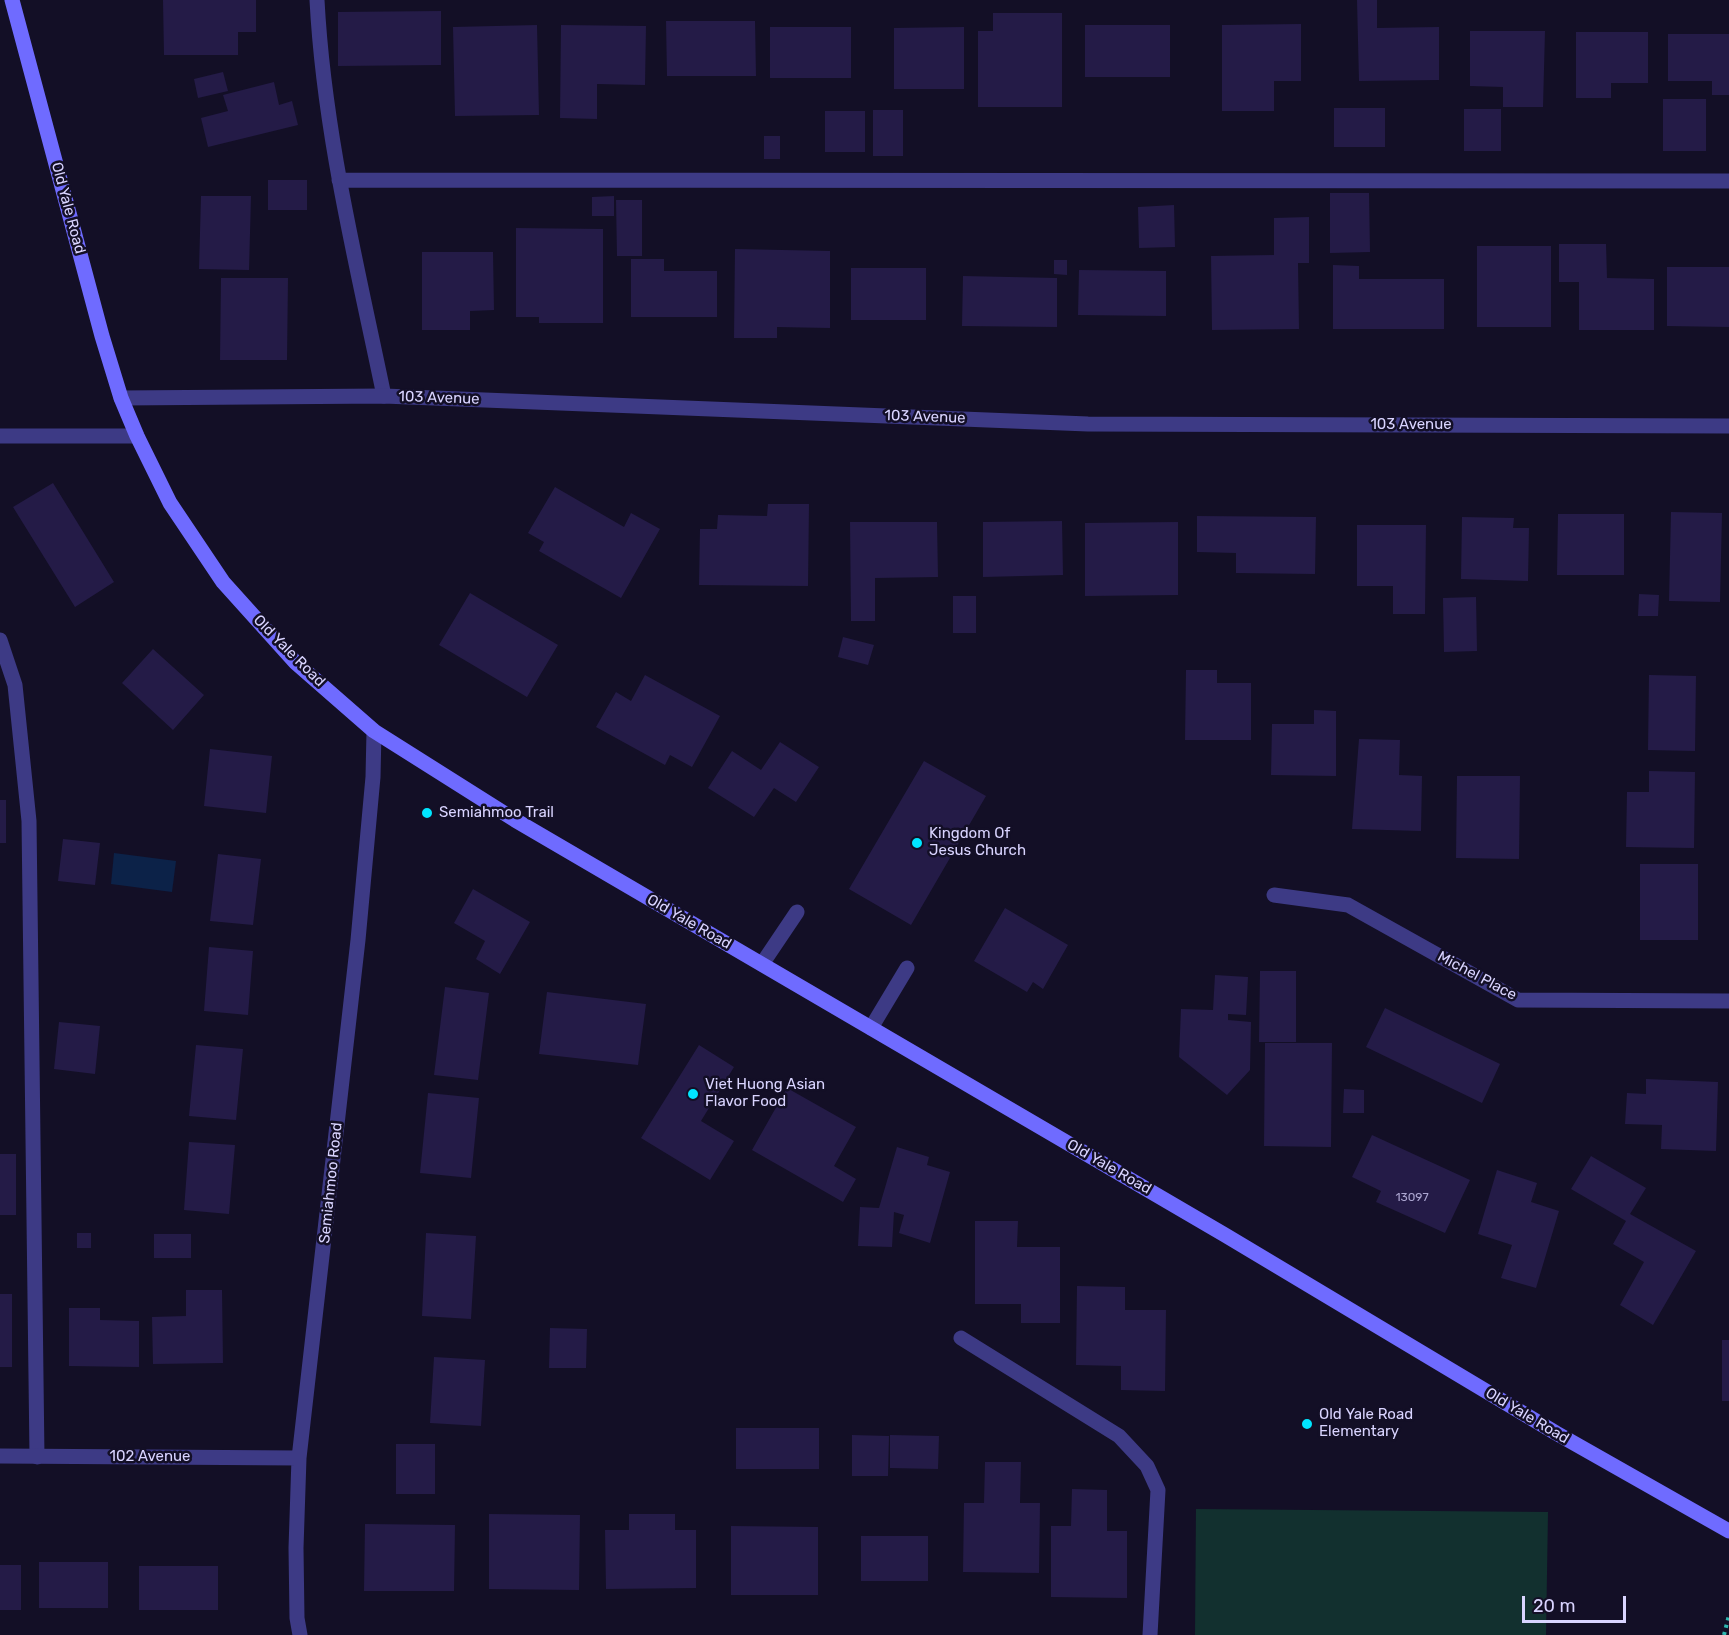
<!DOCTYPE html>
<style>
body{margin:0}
#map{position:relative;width:1729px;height:1635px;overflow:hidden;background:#130f26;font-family:Rubik,sans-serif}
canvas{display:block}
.scale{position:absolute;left:1522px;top:1596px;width:104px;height:27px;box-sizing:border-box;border:3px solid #d9d4ff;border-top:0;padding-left:8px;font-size:18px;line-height:21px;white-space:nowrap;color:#d9d4ff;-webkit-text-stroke:4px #130f26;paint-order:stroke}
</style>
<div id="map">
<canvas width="1729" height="1635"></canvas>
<div class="scale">20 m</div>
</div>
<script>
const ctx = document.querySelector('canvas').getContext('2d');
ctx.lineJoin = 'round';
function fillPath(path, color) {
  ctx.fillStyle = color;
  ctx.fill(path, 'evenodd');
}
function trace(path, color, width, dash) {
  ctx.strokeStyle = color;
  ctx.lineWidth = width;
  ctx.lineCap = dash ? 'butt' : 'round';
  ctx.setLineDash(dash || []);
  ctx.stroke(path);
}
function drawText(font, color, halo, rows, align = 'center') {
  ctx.font = font + ' Rubik,sans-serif';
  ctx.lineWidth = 5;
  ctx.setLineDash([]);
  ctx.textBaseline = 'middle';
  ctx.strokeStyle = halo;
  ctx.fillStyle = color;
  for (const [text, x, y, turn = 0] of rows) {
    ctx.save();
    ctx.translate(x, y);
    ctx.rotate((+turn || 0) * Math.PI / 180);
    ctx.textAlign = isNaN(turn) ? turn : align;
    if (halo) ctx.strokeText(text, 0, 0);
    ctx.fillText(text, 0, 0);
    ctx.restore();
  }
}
const green = new Path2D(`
 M1196,1509L1548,1512L1546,1635H1195Z`);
const water = new Path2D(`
 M114,853L176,861L172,892L111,884Z`);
const building = new Path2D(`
 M163,0H256V32H238V55H164Z
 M1357,0H1377V28L1439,27V80L1359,81Z
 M441,11V65L338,66V12Z
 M993,13H1062V107H978V31H993Z
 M666,21H755L756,76H667Z
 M1301,24V81H1274V111H1222V25Z
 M537,25L539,115L455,116L453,27Z
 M561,25L646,26L645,85L597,84V119L560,118Z
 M1085,25H1170V77H1085Z
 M770,27H851V78H770Z
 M964,27V89H894V28Z
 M1470,31H1545L1543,107H1503V87L1470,86Z
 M1576,32H1648V83H1611V98H1576Z
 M1668,34H1729V95H1712V81H1668Z
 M223,72L228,91L198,98L194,79Z
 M274,82L279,105L292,101L298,125L208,147L201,118L228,111L223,95Z
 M1663,99H1706V151H1663Z
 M1334,108H1385V147H1334Z
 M1464,109H1501V151H1464Z
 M873,110H903V156H873Z
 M825,111H865V152H825Z
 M764,136H780V159H764Z
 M268,180H307V210H268Z
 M1330,193H1369L1370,252L1330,253Z
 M201,196H251L249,270L199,269Z
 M614,196V216H592V197Z
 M616,200H642V256H617Z
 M1174,205L1175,247L1139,248L1138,207Z
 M1309,217V263H1298L1299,329L1212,330L1211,256L1274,255V218Z
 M516,228L603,229V323H539V317H516Z
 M1559,244H1606L1607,278L1654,279V330H1579V282H1559Z
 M1477,246H1551V327H1477Z
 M735,249L830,251V328L777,327V338H734Z
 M422,252H493L494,310L470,311V330H422Z
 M631,259H664V271H717V317H631Z
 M1054,260H1067V275L1054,274Z
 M1333,265L1359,266V279H1444V329H1333Z
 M1667,267H1729V327L1667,326Z
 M851,268H926V320H851Z
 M1079,270L1166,271V316L1078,315Z
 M963,276L1057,278V327L962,326Z
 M221,278H288L287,360H220Z
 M53,483L114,582L75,607L13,507Z
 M555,487L624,527L631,513L660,529L621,598L539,551L544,542L528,533Z
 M768,504H809L808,586L699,585L700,529H717L718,515L767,516Z
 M1671,512L1722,513L1720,602L1669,601Z
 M1558,514H1624V575H1557Z
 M1197,516L1316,517L1315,574L1236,573V553L1197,552Z
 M1462,517L1514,518L1513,528H1529L1528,581L1461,579Z
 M1062,521L1063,575L983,577V522Z
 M850,522H937L938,577L875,578V621H851Z
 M1178,522V595L1085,596V523Z
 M1357,525H1426L1425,614H1393V586H1357Z
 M470,593L558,645L527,697L439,645Z
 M1639,594L1659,595L1658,616H1638Z
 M953,596H976V633H953Z
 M1476,597L1477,651L1444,652L1443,598Z
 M843,637L874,645L868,665L838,657Z
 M153,649L204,695L173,730L122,683Z
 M1186,670H1217V683H1251V740H1185Z
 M645,675L720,716L692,767L670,755L665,765L596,727L616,692L631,701Z
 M1649,675L1696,676L1695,751L1648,750Z
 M1314,710L1336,711V776L1271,775L1272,724H1314Z
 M1359,739L1400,740L1399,775L1422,776L1421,831L1352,829Z
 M780,742L819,767L796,802L774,788L754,817L708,788L732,751L761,770Z
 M210,749L272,756L266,813L204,806Z
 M924,761L986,796L911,925L849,889Z
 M1649,771L1695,772L1694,848L1626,847L1627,792H1649Z
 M1457,776H1520L1519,859L1456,858Z
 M0,800H6V843H0Z
 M63,839L100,843L95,885L58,881Z
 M218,854L261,859L253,925L210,921Z
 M1640,864H1698V940H1640Z
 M473,889L530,922L500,974L476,959L485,941L454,923Z
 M1005,908L1068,945L1043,989L1033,982L1027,992L974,961Z
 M209,947L253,951L248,1015L204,1011Z
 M1260,971H1296V1042H1259Z
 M1215,975L1248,977L1246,1015L1228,1014V1020L1251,1022L1250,1070L1227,1095L1179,1057L1181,1009L1213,1010Z
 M445,987L489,993L478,1080L434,1075Z
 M547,992L646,1004L638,1065L539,1054Z
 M1385,1008L1500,1064L1482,1103L1366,1047Z
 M59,1022L100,1026L95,1074L54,1069Z
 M1265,1043H1332L1331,1147L1264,1146Z
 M196,1045L243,1049L236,1120L189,1116Z
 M699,1045L734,1067L701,1121L734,1141L710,1180L641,1138Z
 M1646,1079L1718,1082L1716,1151L1661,1149L1662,1125L1625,1124L1627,1093L1646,1094Z
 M787,1088L856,1127L834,1166L856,1179L843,1202L752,1150Z
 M1344,1089L1364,1090V1113H1343Z
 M428,1093L479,1098L471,1178L420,1173Z
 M1372,1135L1470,1180L1445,1233L1376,1202L1381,1191L1352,1177Z
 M189,1142L235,1145L229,1214L184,1210Z
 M897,1147L929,1157L927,1165L950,1172L930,1243L899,1233L904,1215L894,1212L892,1247L858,1246L860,1207L879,1208Z
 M0,1154H16V1215H0Z
 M1591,1156L1646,1188L1630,1214L1696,1251L1653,1325L1620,1305L1644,1262L1613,1244L1626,1221L1571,1189Z
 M1497,1170L1537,1183L1531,1202L1559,1211L1536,1288L1501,1278L1512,1245L1478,1234Z
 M975,1221H1018L1017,1247H1060V1323H1021V1304H975Z
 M77,1233H91V1248H77Z
 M426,1233L476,1236L471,1319L422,1316Z
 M154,1234H191V1258H154Z
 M1077,1286L1125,1287V1310H1166L1165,1391L1121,1390V1366L1076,1365Z
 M186,1290H222L223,1363L153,1364L152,1317L186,1316Z
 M0,1294H12V1367H0Z
 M69,1308H100V1320L139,1321V1367L69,1366Z
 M550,1328L587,1329L586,1368H549Z
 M1722,1340H1729V1401H1722Z
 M434,1357L485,1360L481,1426L430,1423Z
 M736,1428H819V1469H736Z
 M852,1435L889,1436L888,1476H852Z
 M890,1435L939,1436L938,1469L890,1468Z
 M396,1444H435V1494H396Z
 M985,1462H1021L1020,1503H1040L1039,1573L963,1572L964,1503H984Z
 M1072,1489L1107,1490V1531H1127V1598L1051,1597V1526H1071Z
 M489,1514L580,1515L579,1590L489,1589Z
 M629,1514H675V1530H696V1588L606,1589L605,1530H629Z
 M365,1524L455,1525L454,1591H364Z
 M731,1526L818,1527V1595H731Z
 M861,1536H928V1581H861Z
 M39,1562H108V1608H39Z
 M0,1565H21V1610H0Z
 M139,1566H218V1610H139Z`);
const path = new Path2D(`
 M1724,1635L1729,1615`);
const lane = new Path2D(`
 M317,0C324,134 357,265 384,396
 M339,180L1729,181
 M0,640L15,685L29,821L37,1457
 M762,964L797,912
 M871,1028L907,968
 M961,1338L1119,1436L1147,1466L1158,1490L1150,1635`);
const street = new Path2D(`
 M121,398L384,396L1088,424L1729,426
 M0,436H137
 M1274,895L1348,905L1518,1000L1729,1001
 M0,1456L299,1458
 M300,1635L297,1618L296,1548L299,1458L358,940L373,777L374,731`);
const secondary = new Path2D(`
 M12,0L102,336L121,398L137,436L170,503L223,582L295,662L374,731L515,820L1225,1235L1556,1433L1729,1531`);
const markers = [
 [427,813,6,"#00e5ff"],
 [917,843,6,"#00e5ff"],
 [693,1094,6,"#00e5ff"],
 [1307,1424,6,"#00e5ff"]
];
const numberNames = [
 ["13097",1412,1198]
];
const streetNames = [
 ["Old Yale Road",68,208,75],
 ["103 Avenue",439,398,2],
 ["103 Avenue",925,417,2],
 ["103 Avenue",1411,425],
 ["Old Yale Road",289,651,45],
 ["Old Yale Road",689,922,30],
 ["Michel Place",1477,976,28],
 ["Old Yale Road",1109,1167,30],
 ["Semiahmoo Road",331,1183,-84],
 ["Old Yale Road",1527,1416,31],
 ["102 Avenue",150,1457]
];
const poiNames = [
 ["Semiahmoo Trail",439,813],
 ["Kingdom Of",929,834],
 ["Jesus Church",929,851],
 ["Viet Huong Asian",705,1085],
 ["Flavor Food",705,1102],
 ["Old Yale Road",1319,1415],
 ["Elementary",1319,1432]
];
fillPath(green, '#12302f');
fillPath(water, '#0c2248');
fillPath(building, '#241b47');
trace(path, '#2fb8b0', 4, [3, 4.5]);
trace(lane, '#3d3a85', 15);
trace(street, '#3d3a85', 15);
trace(secondary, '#6f6bff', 15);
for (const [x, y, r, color] of markers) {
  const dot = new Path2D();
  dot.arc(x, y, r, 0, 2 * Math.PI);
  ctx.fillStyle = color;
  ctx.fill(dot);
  trace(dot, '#130f26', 2);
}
drawText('12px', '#aca6d1', null, numberNames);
drawText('15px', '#d9d4ff', '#130f26', streetNames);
drawText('15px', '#d9d4ff', '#130f26', poiNames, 'left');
</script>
